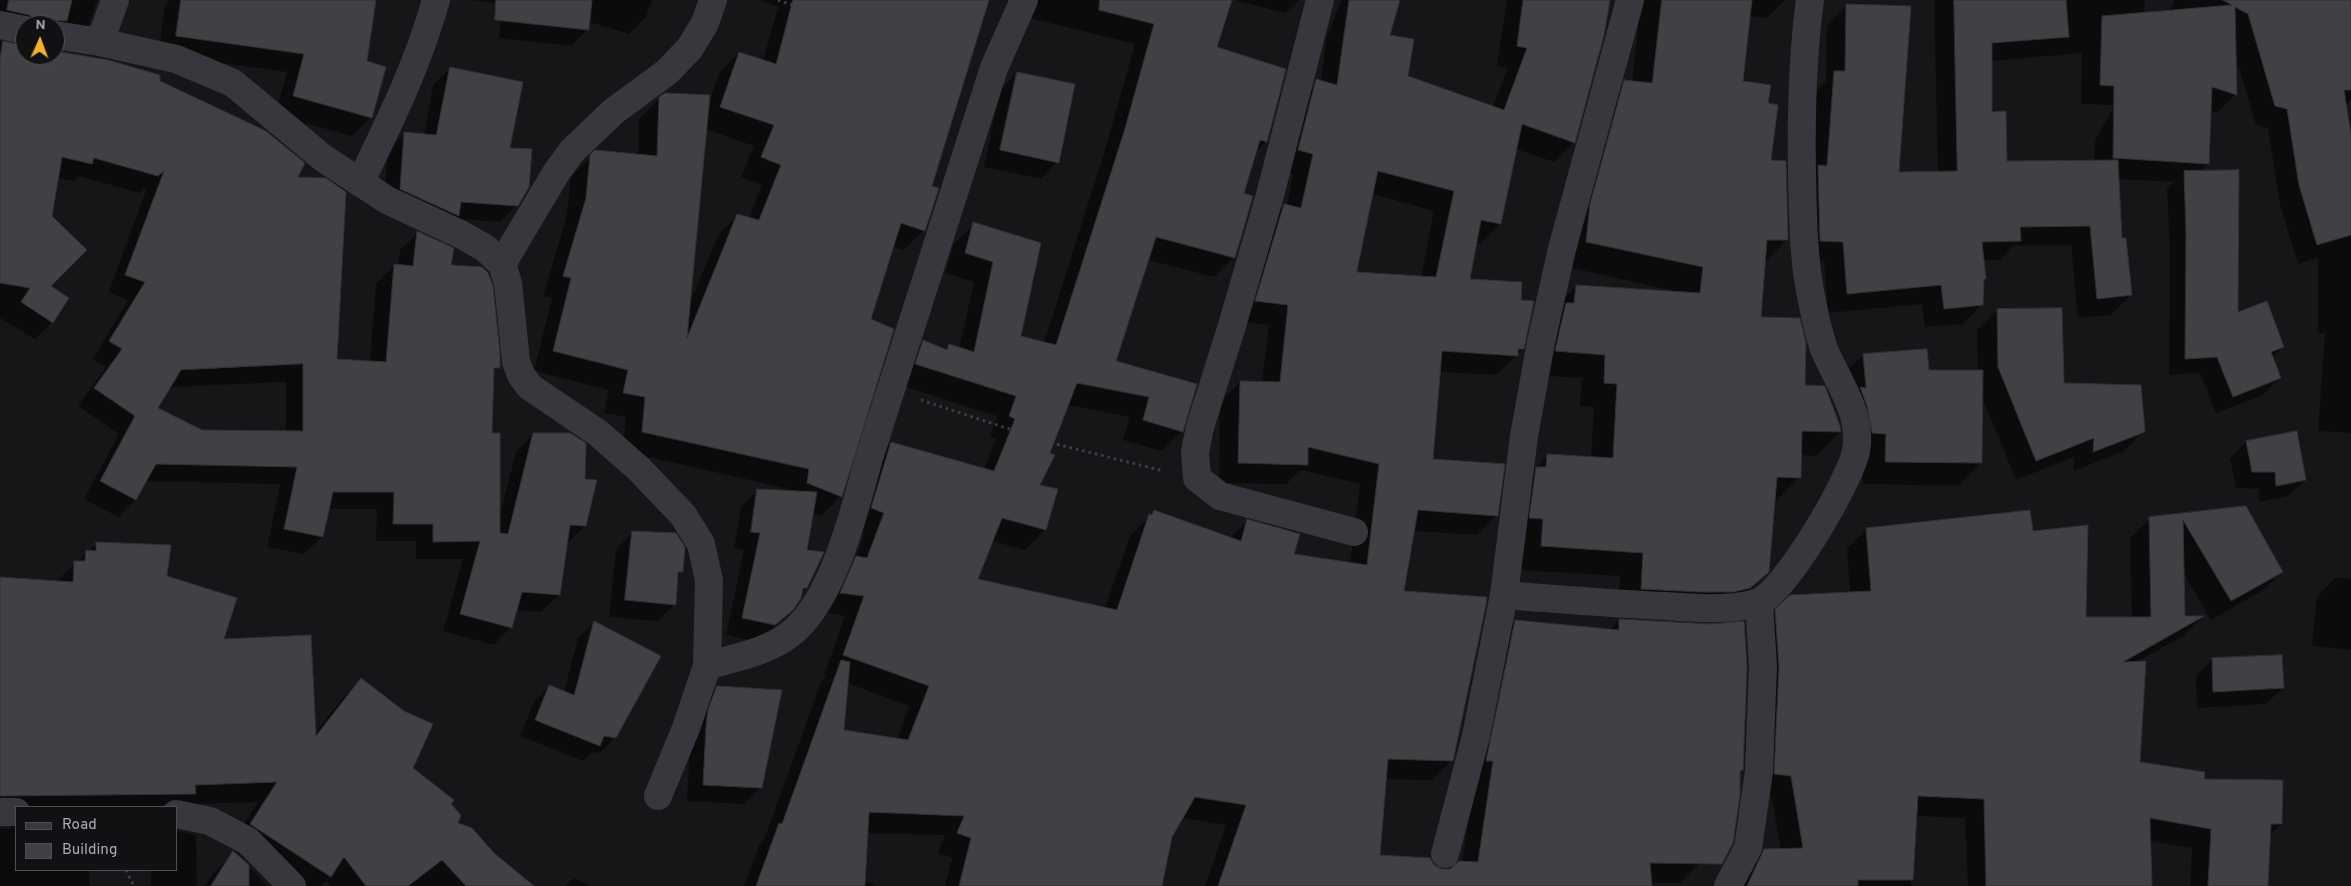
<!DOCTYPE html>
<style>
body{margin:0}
#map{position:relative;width:2351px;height:886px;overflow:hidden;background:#161618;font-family:Overpass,sans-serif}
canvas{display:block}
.legend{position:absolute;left:15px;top:806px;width:162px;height:65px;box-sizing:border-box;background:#111113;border:1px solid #4d4f55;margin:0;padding:6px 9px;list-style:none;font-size:15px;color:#a8adb8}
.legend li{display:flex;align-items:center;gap:10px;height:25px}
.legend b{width:25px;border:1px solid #4d4f55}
.north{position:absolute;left:15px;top:15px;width:50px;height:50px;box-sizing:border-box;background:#111113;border:1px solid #4d4f55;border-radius:50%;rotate:2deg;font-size:14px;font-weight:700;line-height:20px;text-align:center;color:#a8adb8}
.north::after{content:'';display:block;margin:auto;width:18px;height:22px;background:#f2b134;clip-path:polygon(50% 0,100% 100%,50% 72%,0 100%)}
</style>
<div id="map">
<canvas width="2351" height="886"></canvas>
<ul class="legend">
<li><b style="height:6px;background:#37383d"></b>Road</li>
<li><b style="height:14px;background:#404145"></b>Building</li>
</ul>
<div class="north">N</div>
</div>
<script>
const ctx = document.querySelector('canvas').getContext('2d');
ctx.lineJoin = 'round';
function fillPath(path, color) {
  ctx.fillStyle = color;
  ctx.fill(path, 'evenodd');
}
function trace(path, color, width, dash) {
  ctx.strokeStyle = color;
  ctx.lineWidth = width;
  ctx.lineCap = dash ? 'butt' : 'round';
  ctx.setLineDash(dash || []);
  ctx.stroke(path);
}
const shadow = new Path2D(`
 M0,0H97L89,24L71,41L55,25H25V44L23,47L25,46V55H55V52L159,82L296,179L336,360L370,362L376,283L394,266H398L400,250L418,233L450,267L498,368L493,373L491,434L499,518L516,452L533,434L585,526L566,544L559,595L541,612L516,610L511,627L494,645L443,631L463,559H416V541H376L377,509H328L322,537L304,554L267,547L280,484L145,481L135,500L118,517L84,499L119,434L78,406L106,367L93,359L128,300L109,292L148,185L140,193L79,176L74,181L57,178L51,217L49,287L52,322L35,339L0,318V42L22,47L18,36L0,31ZM286,382V432L202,431L156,408L169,387Z
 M170,0H375L366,62L371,117L352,136L275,115L287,72L158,55L165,5Z
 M472,0H652L646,17L629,34L589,22L588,29L571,46L499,38L502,5Z
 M759,0H988L931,187L924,230L904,250L893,247L869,320L841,496L821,516L812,513L806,551V588L792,609L757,642L726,635L744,550L734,548L741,507L758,490L789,492V489L622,451L626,417L604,413L609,390L534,371L552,298L543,296L566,219L571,177L596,152L638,156L639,119L660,98L709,104L719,73L739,53L763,61L778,7ZM705,129L754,146L741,177L762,185L749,218L738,215L718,235L689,305Z
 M1017,0H1231L1215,47L1285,70L1266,142L1255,153L1242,194L1234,257L1214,277L1148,260L1114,362L1196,385L1182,431L1162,451L1123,440L1130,417L1068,405L1039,485L1045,530L1025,550L992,541L977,580L1105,608L1130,536L1155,511L1229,539L1247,521L1293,555L1350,563L1360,484L1301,470L1286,484L1219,483L1220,402L1240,382H1262L1269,325L1236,321L1264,225L1284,205L1287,206L1293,174L1278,170L1300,102L1321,81L1327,36L1342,0H1399L1388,36L1407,77L1493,107L1508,68L1497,66L1507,0H1609L1603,35L1574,142L1554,162L1516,149L1500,224L1480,244L1476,243L1468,280L1520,301L1523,349L1496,375L1439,372L1431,461L1497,515L1477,535L1413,531L1402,592L1452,760L1432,780L1385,779L1379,856L1434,866L1441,870H1450L1462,862L1495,642L1515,622L1610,630L1619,620L1700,863L1680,883H1650V886H1205L1226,825L1182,818L1171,837L1161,886H945L952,858L938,853L945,835L866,833L864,881L876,886H744L759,845L764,840L821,682L827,676L824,675L845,616L821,612L836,578L855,559L865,533L852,528L871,463L891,443L984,469L996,439L990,436L997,416L896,384L903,362L923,342L945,351L949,346L959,349L974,282L945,273L954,244L974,224L1040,244L1020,337L1044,343L1104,153L1135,44L1018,15ZM1372,194L1434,211L1421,277L1356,273ZM847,683L909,706L897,740L843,731Z
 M1234,0H1300L1285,13Z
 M1641,0H1785L1767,18L1749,16L1742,82L1767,104L1770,161L1787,240L1764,263L1760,318L1803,387H1824L1836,416L1840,432L1816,456L1801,455L1800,477L1776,501H1773L1768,571L1733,607L1618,613L1620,576L1518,570L1524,479L1548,455L1591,458L1594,407L1580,406L1582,378L1532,375L1552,310L1576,286L1683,293L1563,266L1601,105L1625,81L1632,82Z
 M1934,0H2145L2140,62L2175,0H2351V100L2345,106L2351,142V433L2318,431L2325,333L2318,334V258L2298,264L2280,205L2268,128L2256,125L2236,58V94L2217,113L2210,111L2208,163L2199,172L2237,314L2283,347L2272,358L2280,378L2263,395L2216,413L2200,373L2169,375L2170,252L2167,189L2175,182L2118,179L2121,240L2131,295L2111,315L2078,318L2071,245L2013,246L2000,260H1982V304L1963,324L1925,327L1922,304L1828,313L1824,261L1801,260L1815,92L1826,81L1827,25L1847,5L1898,174L1938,173ZM2082,53L2081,104L2115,105L2095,140L2094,161L2006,162L1991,113V61Z
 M450,68L509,149L517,205L500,222L454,219L383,205L388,150L405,133L424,135L433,85Z
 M1017,73L1057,162L1041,179L984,167L1000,90Z
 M1997,310L2063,384L2144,431L2124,451L2074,471V457L2016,480L1981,395V463L1958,486L1863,484V456L1845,430L1838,411L1843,406L1840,378L1863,355L1928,371L1978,372L1977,330Z
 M2246,442L2305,480L2288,496L2259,502V489L2236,488L2230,459Z
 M2245,507L2282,572L2262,591L2211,620L2183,572L2184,618H2201L2183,636L2135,663L2139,763L2203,780L2281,824L2269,836L2266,886H2190L2192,848L2149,841L2151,886H1968L1965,818L1916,816L1911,886H1737L1744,870L1764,850L1781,849L1771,795L1755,793L1756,630L1791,596L1850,593L1847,548L1867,529L2032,533L2085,618H2132L2130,538L2150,519Z
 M633,532L682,572L676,577L674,604L658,621L609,617L616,549Z
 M96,544L166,577L223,640L314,734L341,700L362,680L411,768L449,804L457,824L532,886H330L326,881L321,886H293L234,840L258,802L192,804L176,807H16V870H90L89,886H0V828L11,829L9,824L0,818V578L55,582Z
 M2336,577L2351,579V650L2312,646L2317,597Z
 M594,623L615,737L600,753L592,752L583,761L520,736L534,702L549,686L564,692L578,638Z
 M2213,659L2283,688L2266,704L2197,708L2196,676Z
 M717,687L761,787L744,804L687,801L690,743L700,704Z
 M176,831L196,835L197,886H151V870H176Z
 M234,853L238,855L267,886H205L213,873Z
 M575,878L590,886H566Z`);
const building = new Path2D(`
 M9,0H72L67,21L50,20L43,25H40L36,19L29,15L7,10Z
 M181,0H376L367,61L386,67L372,118L293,96L304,54L176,36Z
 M496,0H592L589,30L495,20Z
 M793,0H989L932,186L939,188L925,231L901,223L871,319L894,329L842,497L807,483L809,469L642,432L645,397L623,393L628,370L553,351L571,278L563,276L586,198L590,155L595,150L657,156L659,97L665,93L710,95L687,338L737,214L759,220L781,165L761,157L774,125L720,107L739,52L776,64Z
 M1100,0H1232L1217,47L1286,69L1267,142L1260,140L1244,193L1253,196L1235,258L1156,237L1116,361L1197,384L1183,432L1143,420L1149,397L1077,383L1050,453L1055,455L1040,485L1058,489L1046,530L1002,518L978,579L1117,610L1149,514L1152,515L1154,510L1241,541L1247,519L1300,534L1294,554L1367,565L1379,464L1308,447V465L1238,463L1240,381L1280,382L1288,305L1255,301L1284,204L1301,208L1313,154L1298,150L1316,79L1337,85L1349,0H1400L1390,35L1414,39L1408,76L1504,110L1527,48L1517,46L1523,0H1610L1604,35L1575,143L1522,124L1501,224L1481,220L1470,279L1522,282L1521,300L1534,301L1524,349H1518V356L1442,351L1433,459L1505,464L1498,516L1418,510L1404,591L1487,597L1486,605L1453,761L1388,759L1380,855L1430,858L1434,865L1442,869H1450L1459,861L1478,862L1493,761H1486L1515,620L1619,630V619L1711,624L1744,621L1747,667L1743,770L1740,771V795L1733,843L1722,864L1650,863L1652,886H1218L1246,805L1195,797L1172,837L1162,886H959L971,838L957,833L964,816L869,812L865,886H756L779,823L782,824L841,660L850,662L844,730L908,740L929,686L843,655L864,596L840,593L856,556L867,558L884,513L871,508L891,442L994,471L1015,419L1009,416L1016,396L915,364L923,340L947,350L949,344L974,352L993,262L965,253L973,222L1041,243L1021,336L1056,345L1124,132L1154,24L1099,10ZM1378,171L1454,191L1436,277L1357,272Z
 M1662,0H1752L1743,81L1771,85L1768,103L1778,105L1771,160L1786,161L1788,240H1767L1761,317L1800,318L1806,343L1805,385L1825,386L1840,426L1841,432L1802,431L1801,478L1777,477L1769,572L1750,588L1733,592H1701L1641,589L1643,553L1541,546L1543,519L1529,518L1536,467H1546L1547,454L1613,458L1617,384L1604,383L1605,355L1555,351L1566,303H1574L1576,285L1700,293L1703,267L1586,242L1590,204L1624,80L1652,83Z
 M1954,0H2066L2069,37L1992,43V112L2006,111L2007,161L2118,160L2122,238H2126L2132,295L2097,299L2090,226L2020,227L2021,241L1982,242L1986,279H1984L1983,305L1944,309L1941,285L1847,294L1843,242L1820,241L1818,165L1827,166L1834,71H1845L1846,4L1911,6L1899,172L1957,171Z
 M2223,0H2351V90H2344L2351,134V235L2317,245L2299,185L2287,109L2275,106L2248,14L2235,7L2237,95L2212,87L2209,164L2113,158L2114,86L2100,85L2102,16L2232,5Z
 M3,41L25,45V55H55V51L108,60L160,75V81L266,131L305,163L298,177L326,178L346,192L337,359L386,362L394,264L413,266L417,231L454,248L451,265L482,267L488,273L493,286L500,354V368H494L492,433H500V533L508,534L533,433H570L586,443L585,479L597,480L586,526L570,525L560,595L522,592L512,628L460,614L480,541L433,542V524H393L394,492H333L323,537L284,529L297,467L156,464L136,500L100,481L135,416L94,388L122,349L109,341L145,282L125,275L164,171L158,176L94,158L92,164L62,157L52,216L87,250L51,286L69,298L53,323L21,302L30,288L0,283V59ZM303,364V431L202,430L158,408L181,370Z
 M450,67L523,82L510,148L532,149L529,187L518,206L461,202L459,216L400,189L404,132L436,135Z
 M1017,72L1075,84L1059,163L1000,150Z
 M2239,170L2238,312L2267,301L2284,347L2271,352L2281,378L2233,397L2217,357L2185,359L2186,234L2184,171Z
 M2062,308L2064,383L2141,385L2145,432L2093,452L2094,438L2036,461L1998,367L1997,309Z
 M1927,349L1929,370H1983L1982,463L1885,462L1886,434L1872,433L1867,406L1860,387L1866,388L1863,354Z
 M2297,431L2306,480L2276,486L2275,472H2252L2246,441Z
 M757,489L817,492L807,550L824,552L807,588H803L801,598L793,610L775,625L742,618L760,533L751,532Z
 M2246,506L2283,572L2231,601L2183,520L2185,616H2204L2123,662L2146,661L2140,762L2205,772L2204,779L2283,780L2282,824H2271L2268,886H2208L2211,829L2150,818L2152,886H1986L1984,799L1918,796L1913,880H1858V886H1747L1764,849L1803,848L1791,776L1774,774L1779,668L1775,609L1790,595L1871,591L1866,528L2030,510L2033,531L2088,525L2086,617H2151L2149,517Z
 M632,531L676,533L685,547L683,572H678L676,605L625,600Z
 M96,542L171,545L167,576L237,598L224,639L311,635L316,736L361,678L404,711L433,724L413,768L454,800L451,804L461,815L458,823L472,828L494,853L534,886H466L442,860L408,886H366L344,857L331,877L250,824L277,782L195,785L196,794L0,796V577L73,582L74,561H85L86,550L96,551Z
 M594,621L661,656L616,738L604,736L600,746L535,720L549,685L574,695Z
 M2282,655L2284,688L2213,692L2212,658Z
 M717,686L782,690L762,788L703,785L706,726L708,710Z
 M233,851L249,865V886H211Z`);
const path = new Path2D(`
 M778,0L898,42L963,60
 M921,400L1052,443L1164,471
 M126,870L134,886`);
const minor = new Path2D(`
 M1320,0L1270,195L1231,329L1200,427L1195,452L1197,478L1220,496L1354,532
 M0,25L25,30
 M55,35L100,42L176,59L233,83L323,158L387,200L460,234L485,248L502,264L508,283L516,361L521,375L530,387L598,433L639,469L683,515L701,544L709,580L707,666L686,728L658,796
 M100,42L115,0
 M360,183C390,121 417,67 436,0
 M502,264L556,173L572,151L614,111L667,72L690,48L705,23L713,0
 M1504,595C1558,599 1612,604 1666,606C1696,608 1728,611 1756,603C1784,595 1850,481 1856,451C1863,413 1837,381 1824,349C1819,334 1815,317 1812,301C1803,260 1803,217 1802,175C1801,117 1802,58 1810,0
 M707,666C733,658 767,652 789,635C834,601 854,511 869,458L994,68L1024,0
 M0,812H16
 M176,814L210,821L248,841L292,886
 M1445,854L1476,736L1504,595L1524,436L1541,342L1562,249L1630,0
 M1728,886L1748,848L1759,771L1763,667L1759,603`);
fillPath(shadow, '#0007');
fillPath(building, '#404145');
trace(building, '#303034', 1);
trace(path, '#3d3f44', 3, [2.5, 4]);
trace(minor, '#37383d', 28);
</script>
